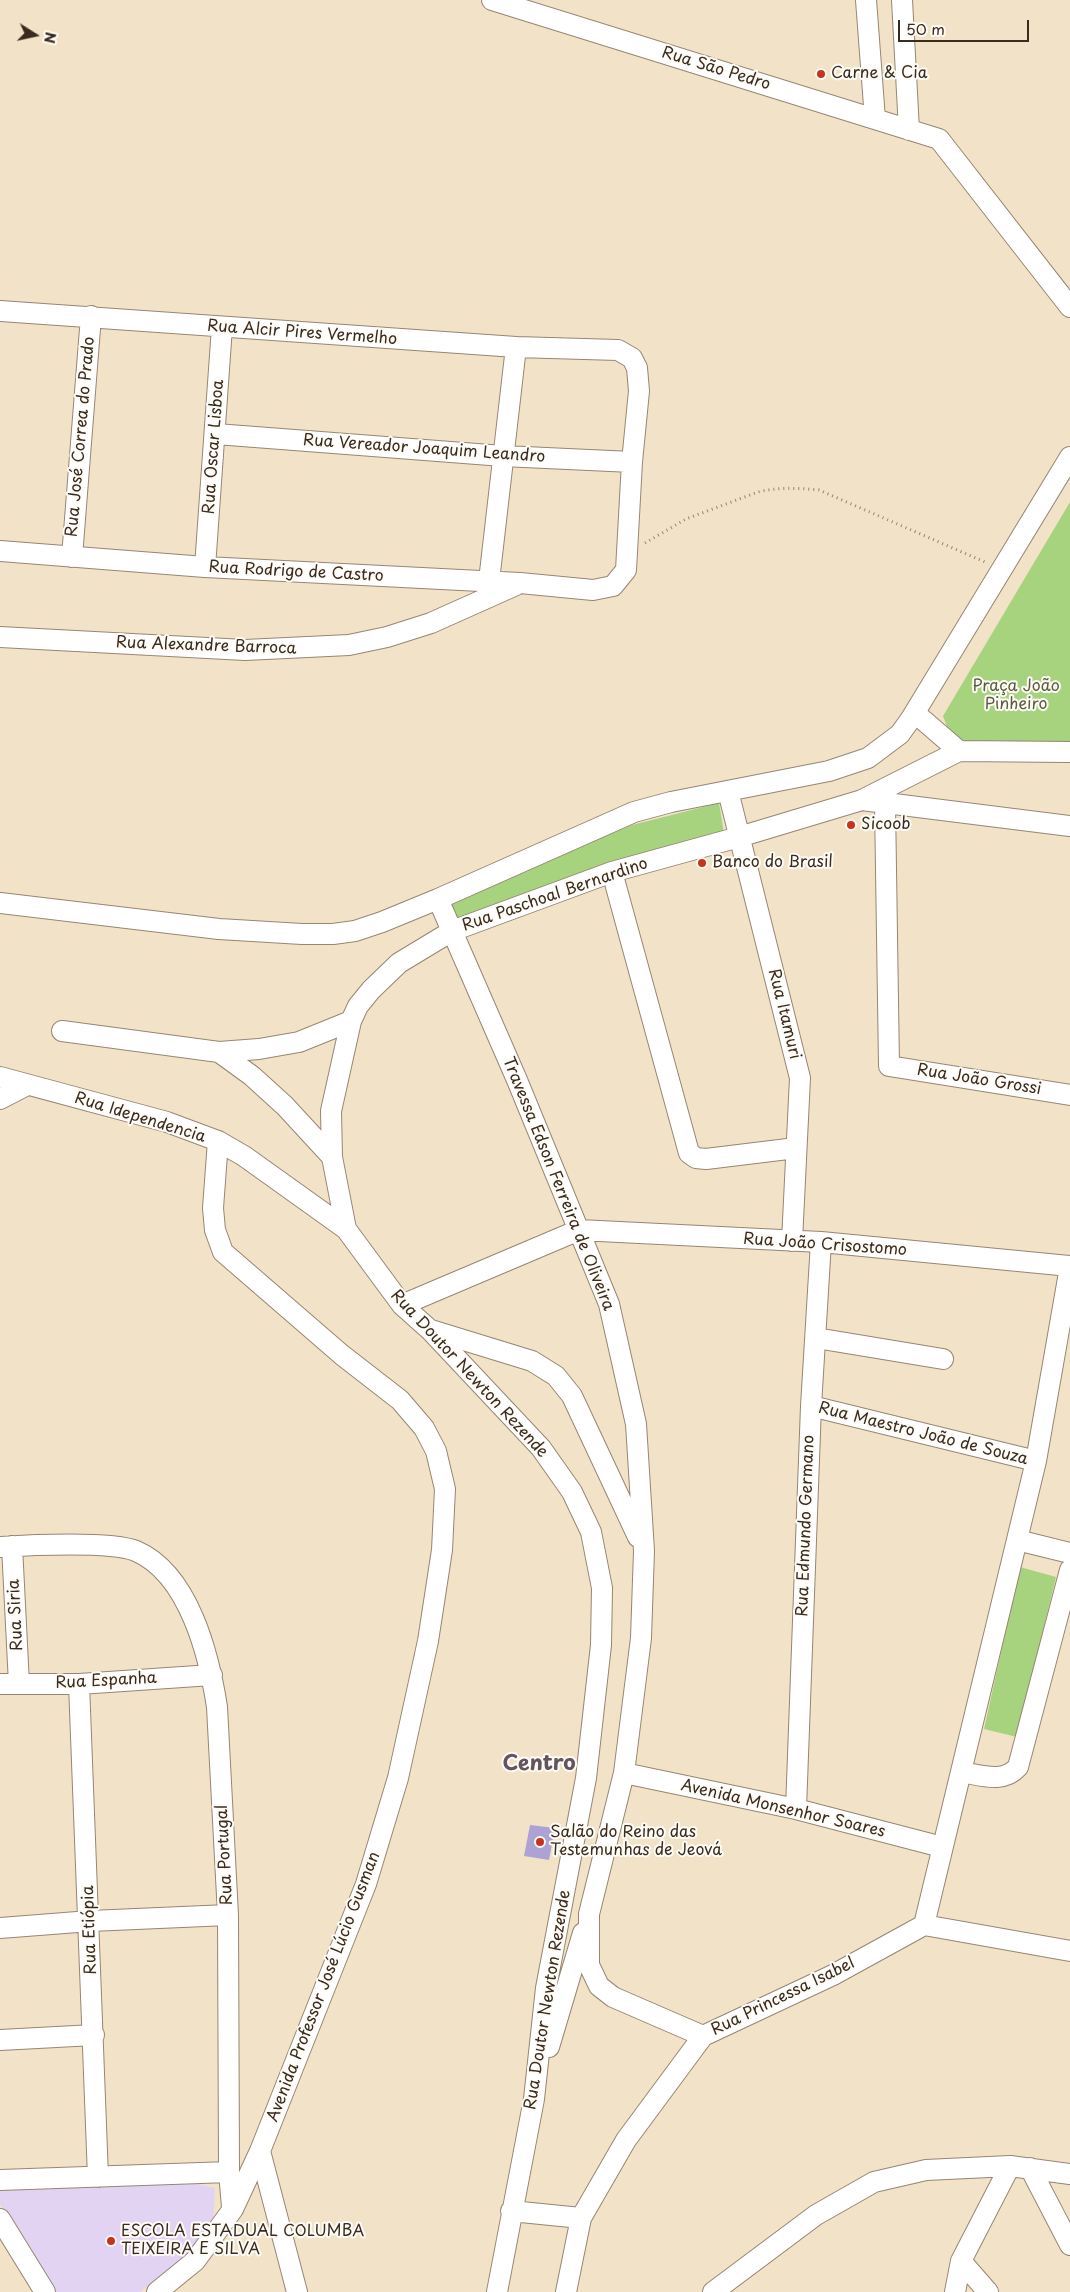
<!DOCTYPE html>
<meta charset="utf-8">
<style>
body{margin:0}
#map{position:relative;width:1070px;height:2292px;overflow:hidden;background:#f2e3c8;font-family:"Playpen Sans",sans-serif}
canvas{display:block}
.north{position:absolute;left:10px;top:10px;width:50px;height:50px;-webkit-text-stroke:4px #fdfcf7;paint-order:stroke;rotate:100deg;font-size:14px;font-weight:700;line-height:20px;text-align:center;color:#3b2a1e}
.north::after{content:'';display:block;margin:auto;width:18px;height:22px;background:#3b2a1e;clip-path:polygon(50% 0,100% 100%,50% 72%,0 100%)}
.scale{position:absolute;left:898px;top:20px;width:131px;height:22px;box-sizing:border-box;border:2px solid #3b2a1e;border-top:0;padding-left:6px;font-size:15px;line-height:18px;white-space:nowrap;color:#3b2a1e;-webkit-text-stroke:4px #fdfcf7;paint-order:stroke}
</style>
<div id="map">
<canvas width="1070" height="2292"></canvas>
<div class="north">N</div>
<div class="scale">50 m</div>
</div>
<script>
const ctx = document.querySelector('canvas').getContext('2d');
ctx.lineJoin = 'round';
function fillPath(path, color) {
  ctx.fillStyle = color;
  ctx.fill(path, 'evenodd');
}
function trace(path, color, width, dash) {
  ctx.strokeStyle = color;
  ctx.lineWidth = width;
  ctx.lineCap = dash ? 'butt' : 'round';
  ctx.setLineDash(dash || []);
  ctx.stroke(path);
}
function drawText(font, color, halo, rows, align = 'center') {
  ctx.font = font + ' "Playpen Sans",sans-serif';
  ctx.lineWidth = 4;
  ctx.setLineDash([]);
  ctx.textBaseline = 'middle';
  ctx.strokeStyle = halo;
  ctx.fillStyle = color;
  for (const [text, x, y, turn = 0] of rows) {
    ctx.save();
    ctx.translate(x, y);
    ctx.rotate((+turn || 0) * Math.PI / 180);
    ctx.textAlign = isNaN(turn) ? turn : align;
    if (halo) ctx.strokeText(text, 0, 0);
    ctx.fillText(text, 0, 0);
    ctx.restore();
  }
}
const built = new Path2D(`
 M192,2183L215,2188L213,2225L184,2257L140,2292H54L0,2204V2187Z`);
const green = new Path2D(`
 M1070,502V753L952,740L943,716Z
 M719,803L724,833L460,923L448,899L632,825Z
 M1020,1567L1056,1577L1017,1737L984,1729Z`);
const building = new Path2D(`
 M530,1825L555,1828L549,1860L524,1856Z`);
const path = new Path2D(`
 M645,543L686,519L758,492C778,487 798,488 819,490L985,562`);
const minor = new Path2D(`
 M492,0L939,139L1070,307
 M866,0L875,119
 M902,0L909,130
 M0,311L516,347L618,350L632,358L637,368L639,391L632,462L626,570L613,586L593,590L520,583L205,567L0,551
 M216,434L503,456L632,462
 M72,557L91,316
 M205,567L222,327
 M489,581L516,347
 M0,637L245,650L349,645L387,637L431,623L516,585
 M915,713L959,751
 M728,791L800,1078L792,1241
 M862,800L959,751L1070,752
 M885,804L889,1066L1070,1095
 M612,872L689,1153L696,1158L706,1159L796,1148
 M438,899L517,1080L609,1304L636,1424L644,1551L641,1638L624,1773L589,1914V1965L599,1986L613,1997L703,2036
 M0,903L219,929L302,934H333L355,931L382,922L438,899L634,812L671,802L829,771L868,758L900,734L912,717L1070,457
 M62,1031L219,1052L259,1049L299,1042L351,1021
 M219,1052L252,1076L285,1106L332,1157
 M0,1077L167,1122L218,1141L244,1156L346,1229L402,1305L430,1330L541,1448L572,1492L591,1532L602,1588L601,1645L586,1778L546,1988L534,2099L497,2292
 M0,1099L27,1085
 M346,1229L332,1157L331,1111L351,1021L358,1006L371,990L399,963L452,931L612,872L739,837L862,800L1070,826
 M402,1305L579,1230L821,1242L1070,1266
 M431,1330L532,1361L556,1376L572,1396L638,1537
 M816,1338L943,1359
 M811,1406L1036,1461
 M1017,1540L1070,1553
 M12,1546L19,1684
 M0,1547C29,1545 112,1541 136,1551C189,1574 209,1655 217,1707L228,1915L229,2172L232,2207
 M0,1684H79L212,1675
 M79,1684L98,2177
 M961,1772C981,1775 1003,1784 1018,1767L1070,1570
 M624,1773L796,1809L942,1847
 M796,1809L811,1406L821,1242
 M924,1925L1036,1461L1070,1267
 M924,1925L1070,1951
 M0,1928L90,1921L228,1915
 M0,2040L94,2035
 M549,2047L583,1933
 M260,2151L297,2292
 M1030,2168L1070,2245
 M0,2180L229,2172
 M511,2211L581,2218
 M0,2219L45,2292
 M961,2261L988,2292
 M157,2292L195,2261L233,2209L260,2151L366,1884L398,1778L428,1641L442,1550L445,1489L436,1451L424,1428L400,1400L342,1355L223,1252L215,1230L213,1208L218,1141
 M566,2292L581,2218L626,2140L703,2036L833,1975L924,1925
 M713,2292L816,2215L874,2182L926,2170L1010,2166L1070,2174
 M955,2292L961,2261L1010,2166`);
const markers = [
 [821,74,5,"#c8321e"],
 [851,825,5,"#c8321e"],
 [702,863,5,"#c8321e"],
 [540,1842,5,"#c8321e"],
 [111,2241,5,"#c8321e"]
];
const streetNames = [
 ["Rua São Pedro",716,69,17],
 ["Rua Alcir Pires Vermelho",302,333,4],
 ["Rua José Correa do Prado",81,437,-85],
 ["Rua Oscar Lisboa",214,447,-86],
 ["Rua Vereador Joaquim Leandro",424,449,4],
 ["Rua Rodrigo de Castro",296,572,3],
 ["Rua Alexandre Barroca",206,646,2],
 ["Rua Paschoal Bernardino",555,895,-19],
 ["Rua Itamuri",784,1014,76],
 ["Rua João Grossi",979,1080,9],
 ["Rua Idependencia",140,1118,17],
 ["Travessa Edson Ferreira de Oliveira",558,1184,68],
 ["Rua João Crisostomo",825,1245,4],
 ["Rua Doutor Newton Rezende",469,1374,47],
 ["Rua Maestro João de Souza",923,1434,14],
 ["Rua Edmundo Germano",806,1526,-88],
 ["Rua Siria",16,1615,-93],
 ["Rua Espanha",106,1681,-3],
 ["Avenida Monsenhor Soares",783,1809,13],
 ["Rua Portugal",225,1855,-93],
 ["Rua Etiópia",90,1930,-92],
 ["Avenida Professor José Lúcio Gusman",324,1987,-69],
 ["Rua Princessa Isabel",783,1997,-26],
 ["Rua Doutor Newton Rezende",548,2000,-81]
];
const poiNames = [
 ["Carne & Cia",831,74],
 ["Sicoob",861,825],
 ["Banco do Brasil",712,863],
 ["Salão do Reino das",550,1833],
 ["Testemunhas de Jeová",550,1851],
 ["ESCOLA ESTADUAL COLUMBA",121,2232],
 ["TEIXEIRA E SILVA",121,2250]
];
const parkNames = [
 ["Praça João",1016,687],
 ["Pinheiro",1016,705]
];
const districtNames = [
 ["Centro",539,1764]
];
fillPath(built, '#e3d3f2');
fillPath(green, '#a7d27e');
fillPath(building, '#aca3d4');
trace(minor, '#968673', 22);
trace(path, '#968673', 3, [1, 4]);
trace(minor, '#fff', 20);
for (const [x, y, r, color] of markers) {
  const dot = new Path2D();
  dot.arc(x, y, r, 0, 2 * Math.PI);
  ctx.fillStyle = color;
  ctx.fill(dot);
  trace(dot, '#fdfcf7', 2);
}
drawText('16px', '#3b2a1e', '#fdfcf7', streetNames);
drawText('16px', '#3b2a1e', '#fdfcf7', poiNames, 'left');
drawText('16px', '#5b5c3b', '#fdfcf7', parkNames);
drawText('bold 21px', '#63545e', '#fdfcf7', districtNames);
</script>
